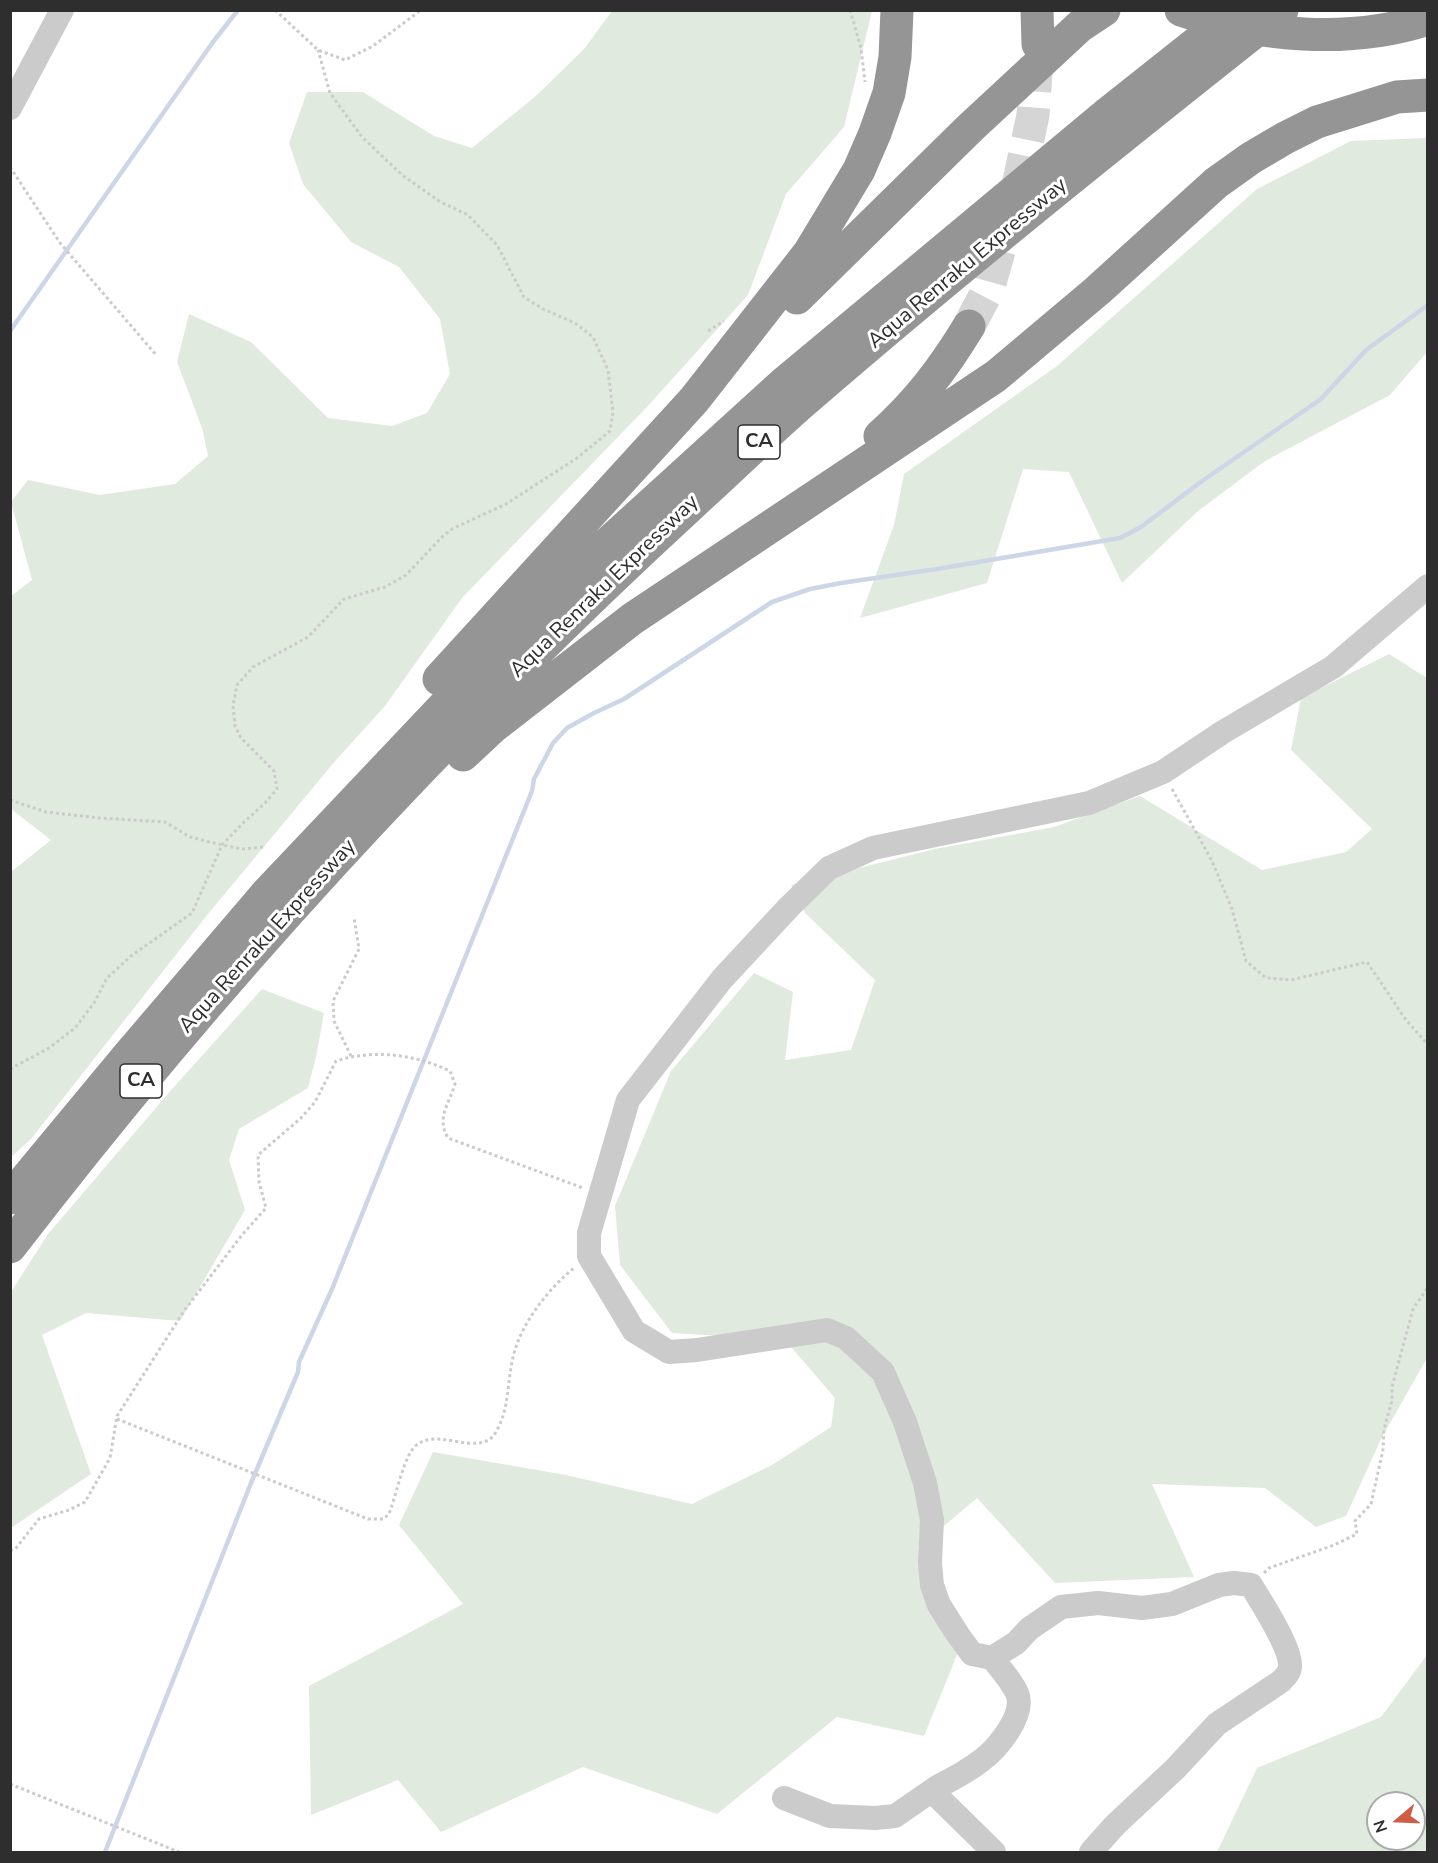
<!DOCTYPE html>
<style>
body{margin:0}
#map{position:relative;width:1438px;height:1863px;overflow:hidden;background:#fff;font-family:"Nunito Sans",sans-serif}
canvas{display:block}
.frame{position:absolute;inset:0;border:12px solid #2e2e2e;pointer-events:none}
.north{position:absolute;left:1366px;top:1791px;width:60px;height:60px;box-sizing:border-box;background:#fff;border:2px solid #ababab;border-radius:50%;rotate:251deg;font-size:16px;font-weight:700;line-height:24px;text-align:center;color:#2e2e2e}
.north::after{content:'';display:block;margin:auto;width:21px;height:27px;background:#d05c46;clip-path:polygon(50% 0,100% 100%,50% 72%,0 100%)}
</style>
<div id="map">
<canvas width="1438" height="1863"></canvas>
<div class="frame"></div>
<div class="north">N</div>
</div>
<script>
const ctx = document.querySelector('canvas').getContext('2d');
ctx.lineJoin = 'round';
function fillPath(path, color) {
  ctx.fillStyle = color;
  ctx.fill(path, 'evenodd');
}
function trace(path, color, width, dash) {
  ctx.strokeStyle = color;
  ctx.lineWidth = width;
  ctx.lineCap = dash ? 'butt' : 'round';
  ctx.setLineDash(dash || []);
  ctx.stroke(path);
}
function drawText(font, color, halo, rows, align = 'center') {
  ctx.font = font + ' "Nunito Sans",sans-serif';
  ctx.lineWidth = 6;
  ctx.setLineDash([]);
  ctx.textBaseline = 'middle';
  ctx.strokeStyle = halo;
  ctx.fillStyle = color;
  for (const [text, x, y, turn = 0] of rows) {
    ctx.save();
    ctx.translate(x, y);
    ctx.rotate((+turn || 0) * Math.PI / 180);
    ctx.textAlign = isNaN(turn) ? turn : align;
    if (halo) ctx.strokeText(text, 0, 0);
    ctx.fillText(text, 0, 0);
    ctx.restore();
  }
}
const green = new Path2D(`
 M612,11H872L844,127L786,194L748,295L646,408L462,598L385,706L336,760L208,914L31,1139L11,1157V872L51,840L11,809V596L32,580L11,502L28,480L100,495L175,484L208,456L202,428L177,362L189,314L251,342L328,418L392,426L427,413L450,374L440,319L399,267L351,242L303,184L289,143L307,92H363L434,136L472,148L537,95L584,49Z
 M1427,138V352L1390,395L1265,461L1198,511L1122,583L1069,472L1023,469L987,583L860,618L894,525L904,474L1057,366L1257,189L1351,141Z
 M1389,654L1427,678V1358L1381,1439L1346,1516L1316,1527L1265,1488L1152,1484L1194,1577L1055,1583L977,1498L918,1548L968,1628L924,1736L837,1717L717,1814L583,1767L441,1832L398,1780L311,1815L309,1686L463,1604L399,1525L433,1452L566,1475L692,1504L772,1465L831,1427L835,1398L785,1340L672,1333L620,1265L615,1206L671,1071L754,973L793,992L785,1060L851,1050L875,980L805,913L791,885L935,849L1054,827L1140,796L1262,870L1346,852L1372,829L1291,750L1301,698Z
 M262,989L324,1013L316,1057L308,1088L239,1129L229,1160L245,1210L180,1321L86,1313L42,1335L91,1474L11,1528V1292L48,1234L172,1089Z
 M1427,1655V1852H1217L1257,1768L1381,1717ZM1378,1803H1414V1839H1378Z`);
const stream = new Path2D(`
 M10,331L213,42L238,10
 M105,1852L251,1483L298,1372L299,1362L332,1289L532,791L534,779L553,743L567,728L594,713L624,699L772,602L810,589L841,583L937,569L1120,538L1141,527L1202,481L1321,399L1366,350L1428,305`);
const highwayTunnel = new Path2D(`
 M969,326L988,290L1019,181L1033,115L1038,46`);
const path = new Path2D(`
 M275,10L318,50L345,60L373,46L421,10
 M850,10L861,48L865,82
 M10,167L60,243L157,356
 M708,331L724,321
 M1172,789L1212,861L1232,909L1246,961L1266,978L1291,980L1367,962L1406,1020L1428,1045
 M10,800L46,812L99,818L165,822L190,837L222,845L242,849L264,847
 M351,1056L334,1021L333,1001L359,949L354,917
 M10,1069L49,1048L75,1028L94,1003L107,978L131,956L192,913L222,845L244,822L265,803L277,789L274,771L241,738L235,726L233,706L237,685L253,667L308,637L344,599L385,587L406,575L442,537L452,529L506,504L577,458L610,431L613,412L608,370L593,337L575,323L543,309L524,297L497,245L468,215L439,201L402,175L362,137L330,93L318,50
 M117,1419L368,1519H383L389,1514C396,1495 401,1470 410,1453C429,1419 479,1462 496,1432C509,1409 507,1386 512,1362C518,1327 547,1290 574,1268
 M10,1551L16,1548L39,1519L69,1510L85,1502L110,1458L117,1416L184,1311L242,1235L266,1208L259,1182L258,1155L301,1118L315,1102L336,1061C374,1049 413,1054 450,1071L455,1084C449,1104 436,1118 448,1138L583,1188
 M1264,1573L1269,1568L1334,1545L1357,1534L1355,1521L1371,1504L1383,1450L1384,1429L1392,1401V1387L1413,1309L1428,1287
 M10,1784L179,1852`);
const minor = new Path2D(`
 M10,108L62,10
 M992,1658L1016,1643L1029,1629L1061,1607L1098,1603L1142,1608L1172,1604L1219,1585L1234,1583L1251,1585C1261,1602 1291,1647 1290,1666C1290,1673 1285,1677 1280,1682L1217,1724L1175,1769L1115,1825L1091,1852
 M784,1798L830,1816L875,1818L895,1816L937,1787
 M994,1852L939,1798L937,1787C953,1779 968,1771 982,1760C998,1748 1026,1714 1017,1693C1011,1680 1000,1668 992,1658L972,1654L956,1632L939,1605L932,1585L930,1563L932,1520L925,1483L905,1422L883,1372L846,1338L827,1330L697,1350L669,1352L634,1331L589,1256V1233L628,1100L722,979L789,907L829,868L873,848L1089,803L1163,772L1223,732L1333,667L1428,586`);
const highway = new Path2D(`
 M1037,10L1038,44
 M797,298L970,128L1080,26L1104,10
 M880,436C917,403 943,369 969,326
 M439,679L694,400L809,253L859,170L875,133L889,93L895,57L897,10
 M463,755L493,727L632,619L996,376L1097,291L1216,183L1251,158L1285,138L1317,122L1397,97L1428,95
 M10,1198L127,1057L268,892L482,666L606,545L783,384L1107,114L1238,10
 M10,1247C215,980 444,732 692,504C730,470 766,434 804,401C960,266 1120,138 1282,10`);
const highwayBridge = new Path2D(`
 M1181,10C1259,36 1348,45 1428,19`);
const shields = [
 [759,442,42],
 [141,1081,42]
];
const shieldNames = [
 ["CA",759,442],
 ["CA",141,1081]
];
const streetNames = [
 ["Aqua Renraku Expressway",968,264,-40],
 ["Aqua Renraku Expressway",605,587,-44],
 ["Aqua Renraku Expressway",268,937,-48]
];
fillPath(green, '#e1eade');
trace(stream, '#ccd6e7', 4.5);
trace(highwayTunnel, '#d5d5d5', 33, [33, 16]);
trace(path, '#cbcbcb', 3, [3, 3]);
trace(minor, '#cbcbcb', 24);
trace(highway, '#959595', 33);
trace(highwayBridge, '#959595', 33);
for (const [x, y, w] of shields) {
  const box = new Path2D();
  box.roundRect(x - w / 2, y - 17, w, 34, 4.5);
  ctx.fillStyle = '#fff';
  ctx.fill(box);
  trace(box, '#2e2e2e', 1.5);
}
drawText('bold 20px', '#2e2e2e', null, shieldNames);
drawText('21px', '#2e2e2e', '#fff', streetNames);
</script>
